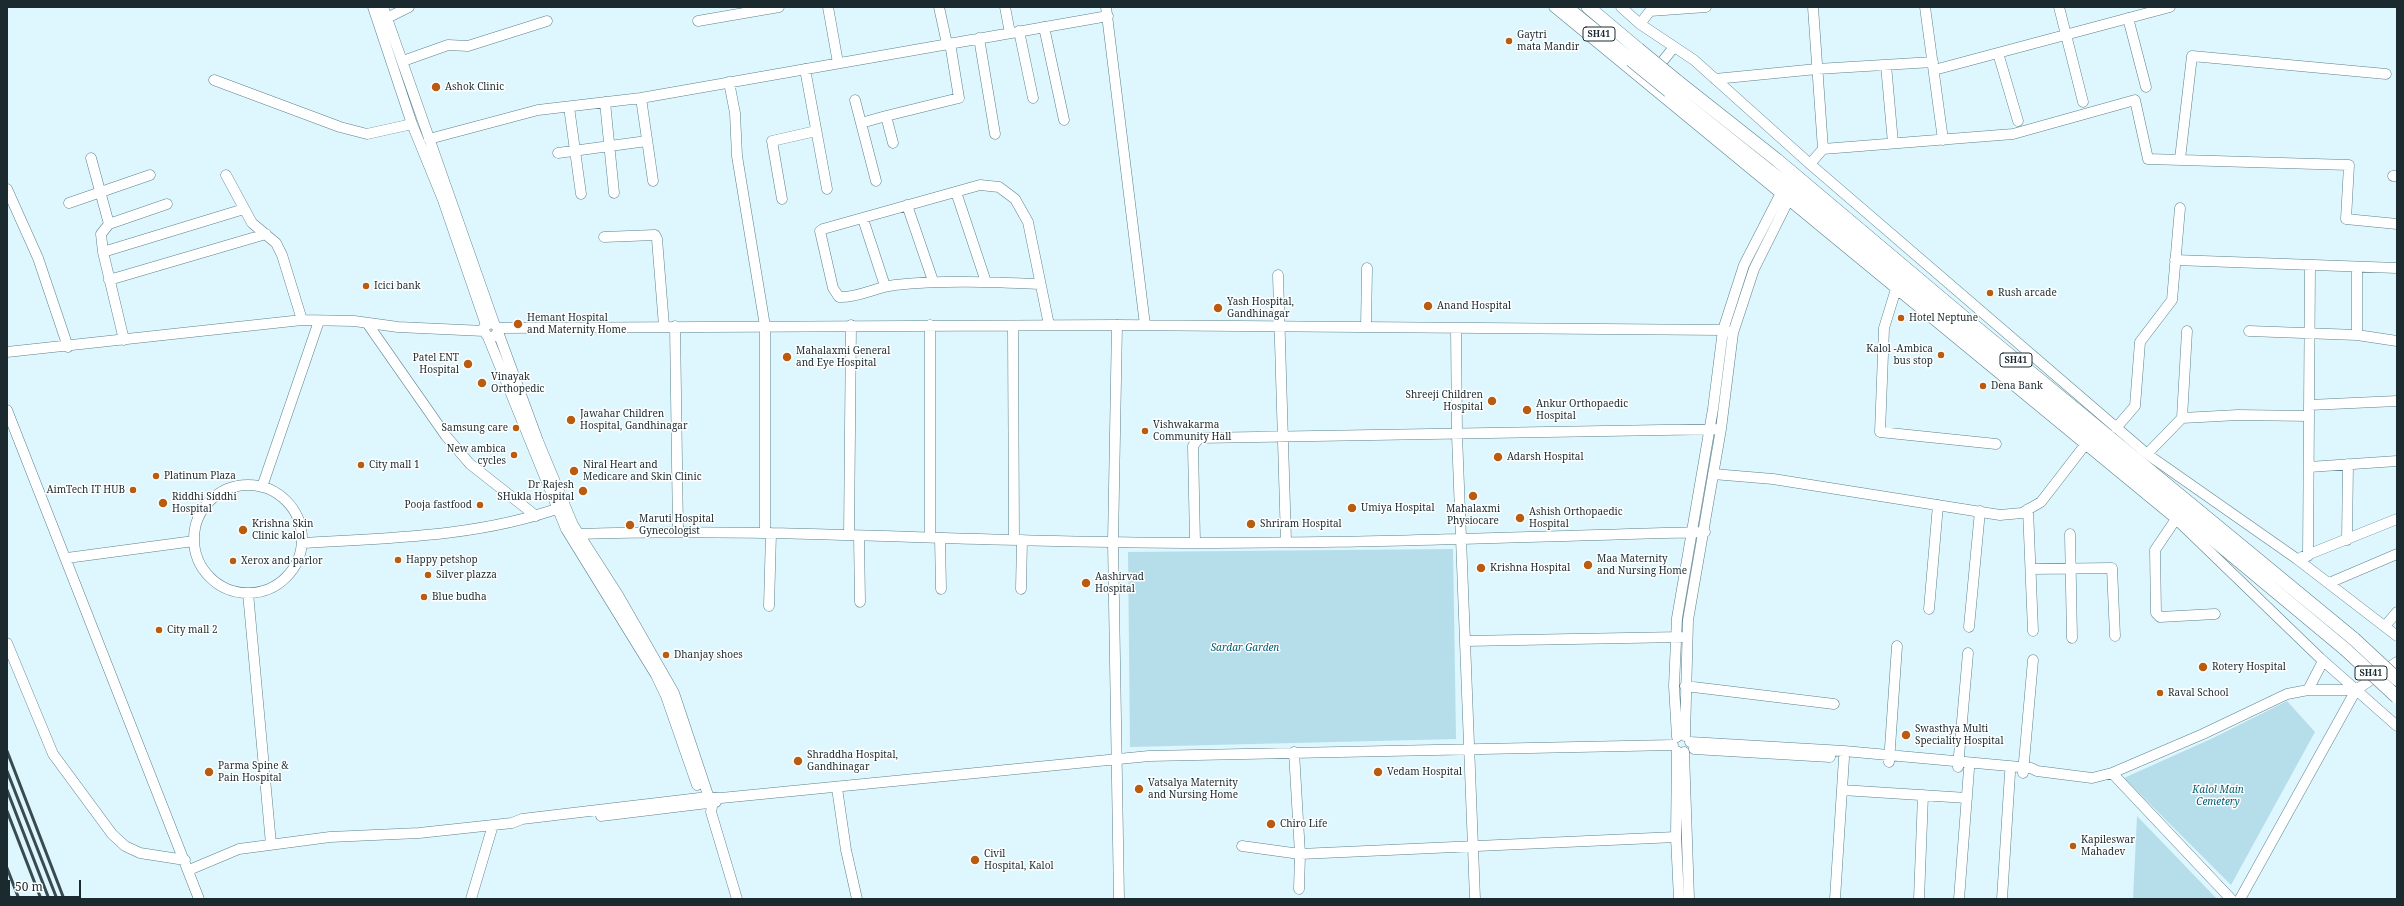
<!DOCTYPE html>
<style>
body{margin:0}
#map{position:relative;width:2404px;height:906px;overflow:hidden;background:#def6fd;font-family:"Noto Serif",serif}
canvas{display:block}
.frame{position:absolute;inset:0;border:8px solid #1a2a2e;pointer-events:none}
.scale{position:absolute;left:8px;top:880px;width:73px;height:18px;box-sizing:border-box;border:2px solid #1a2a2e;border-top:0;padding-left:5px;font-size:12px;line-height:14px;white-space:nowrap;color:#1a2a2e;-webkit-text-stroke:3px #fff;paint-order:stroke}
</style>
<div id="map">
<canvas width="2404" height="906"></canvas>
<div class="frame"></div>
<div class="scale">50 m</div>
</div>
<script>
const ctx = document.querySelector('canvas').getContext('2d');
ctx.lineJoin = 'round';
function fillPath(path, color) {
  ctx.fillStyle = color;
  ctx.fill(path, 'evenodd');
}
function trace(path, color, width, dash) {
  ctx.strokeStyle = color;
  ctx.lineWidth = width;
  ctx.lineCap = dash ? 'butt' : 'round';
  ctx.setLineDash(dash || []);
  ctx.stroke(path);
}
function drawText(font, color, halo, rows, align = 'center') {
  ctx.font = font + ' "Noto Serif",serif';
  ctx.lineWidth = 3;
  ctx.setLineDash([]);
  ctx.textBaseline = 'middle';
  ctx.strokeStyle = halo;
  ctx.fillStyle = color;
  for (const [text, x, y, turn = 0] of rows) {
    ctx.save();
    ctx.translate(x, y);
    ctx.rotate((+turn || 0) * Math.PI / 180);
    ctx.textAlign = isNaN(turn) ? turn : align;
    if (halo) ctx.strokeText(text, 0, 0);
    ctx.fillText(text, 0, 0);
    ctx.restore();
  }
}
const green = new Path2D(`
 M1453,549L1456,739L1130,747L1128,552Z
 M2287,701L2315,732L2231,885L2124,778L2213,738Z
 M2137,816L2217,899H2133Z`);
const minor = new Path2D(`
 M373,7L412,124L443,200L486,325
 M383,7L494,323
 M828,7L838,63
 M939,7L947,44
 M1005,7L1010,33
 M1106,7L1145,325
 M1554,7L2176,519L2320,658L2397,726
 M1621,7L1640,24L1694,60L1810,164L2147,454L2297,559L2397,636
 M1813,7L1823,149
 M1925,7L1943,140
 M2059,7L2083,102
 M387,18L409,7
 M2128,18L2146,87
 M698,21L779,7
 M1640,24L1650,11L1706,7
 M1044,27L1064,120
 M1019,31L1033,98
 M979,38L995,134
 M1998,53L2018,121
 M403,61L448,45L468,46L547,21
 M1886,65L1893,143
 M805,69L827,189
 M1934,70L2170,7
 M1654,72L1674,47
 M1715,79L1817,69L1933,62
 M214,80L340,127L367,134L412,124
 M729,82L735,113L737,156L765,326V533
 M641,98L653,181
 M855,100L876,181
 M605,102L614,193
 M569,107L581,194
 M861,123L886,116
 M429,139L538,110L641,98L1108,16
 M893,143L886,116L959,98L950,43
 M558,153L647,141
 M91,158L109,224
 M2180,159L2192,56L2386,74
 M1810,164L1823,149L2013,134L2135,100L2148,159L2349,165L2346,219L2397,224
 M226,175L252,223L276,243L282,255L302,320
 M2393,176H2397
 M7,189L38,258L68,347
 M956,192L986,282
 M782,199L772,141L816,131
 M69,203L150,175
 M907,205L933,281
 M863,219L885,286
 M604,237L655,235L657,239L664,326
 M103,252L244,209
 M2175,260L2397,268
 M2357,267V335
 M1278,275L1286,541
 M109,280L266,234
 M1040,284C992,282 944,280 895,285C876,287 858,298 839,297L833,288L820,231L823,229L980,185L999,187L1015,199L1028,222L1049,325
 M1896,289L1884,328L1880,432L1996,444
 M367,323L446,436L470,464L536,516
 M930,325V537
 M1117,325L1113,542L1119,899
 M675,326L678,531
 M1013,327L1014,540
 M1366,327L1367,268
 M498,328L1117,325L1723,330L1733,333
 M1456,328L1457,435L1475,899
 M2249,331L2357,335L2397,341
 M498,332L493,337H488L484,331V327L492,322L498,328V332L538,441L573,525L618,595L674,693L712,807L711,812L737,899
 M488,337L566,529L656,675L666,696L697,785
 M124,340L103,252L101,234L109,224L167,204
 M7,352L302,320L354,321L398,327L484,331
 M2309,405L2397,401
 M7,410L199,899
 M2182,418L2187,331
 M2116,428L2135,406L2140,342L2172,300L2180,208
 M2147,454L2182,418L2238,415L2309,416
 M2309,467L2397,461
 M1713,474L1773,479L2000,515L2022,513L2041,502L2085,445
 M194 539a54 54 0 1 1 108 0a54 54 0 1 1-108 0Z
 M262,487L319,321
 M2028,509L2033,631
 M2176,519L2155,550L2156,613L2160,617L2215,614
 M579,534C756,528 933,540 1111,542C1308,546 1507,537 1705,532
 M2070,534L2072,638
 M849,535L851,325
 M859,536L860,602
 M940,538L941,589
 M2347,540L2348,464
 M1195,542L1193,446L1199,438L1721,429
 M302,543C389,538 479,537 562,507
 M2308,556L2310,266
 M2302,557L2397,519
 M67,558L194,541
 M2031,569L2112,568L2115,636
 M2329,583L2397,554
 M1021,589L1022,540
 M248,593L271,844
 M769,606L771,533
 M1929,609L1938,505
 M2385,626L2397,612
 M1969,627L1980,511
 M1465,641L1681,637
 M7,643L53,754L112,834L125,846L140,853L185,860
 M1685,686L1834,704
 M2308,690L2323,661
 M1685,736L1688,620L1721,429L1733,333L1754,269L1789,199
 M1677,737L1674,686L1677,618L1713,409L1723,330L1744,265L1781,193
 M1690,742L1844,751L2031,768L2037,771L2092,778L2112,773L2203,734L2287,694L2308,690H2356
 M1694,749L1830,757
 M1677,751L1676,837L1679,899
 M1294,752L1300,854L1299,889
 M1684,752L1689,899
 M1889,762L1897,646
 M1958,767L1968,653
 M2023,773L2033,660
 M2112,773L2231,899
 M837,788L846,850L857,899
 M1842,790L1967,798
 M601,816L716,802
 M1242,846L1300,854L1676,837
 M189,870L239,849L330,837L419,833L512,823L522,819L708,797L721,798L1149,756L1673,745
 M471,899L493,825
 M1835,899L1844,758
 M1919,899L1923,795
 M1959,899L1969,769
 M2002,899L2010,773
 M2240,899L2356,690L2397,662`);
const major = new Path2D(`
 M1566,7L1631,60
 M1588,7L1638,49
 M1677,81L1777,160L1967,320L2354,639
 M1669,91L1787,185L2345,649`);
const rail = new Path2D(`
 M7,751L64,899
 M7,771L57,899
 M7,790L49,899
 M7,811L41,899
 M7,868L19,899
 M7,891L10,899`);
const majorBridge = new Path2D(`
 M1638,49L1677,81
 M1631,60L1669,91
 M2354,639L2397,679
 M2345,649L2397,697`);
const markers = [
 [1509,41,4,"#ba5c10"],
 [436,87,5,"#ba5c10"],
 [366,286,4,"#ba5c10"],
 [1990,293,4,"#ba5c10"],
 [1428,306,5,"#ba5c10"],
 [1218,308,5,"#ba5c10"],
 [1901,318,4,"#ba5c10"],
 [518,324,5,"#ba5c10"],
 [1941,355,4,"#ba5c10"],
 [787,357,5,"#ba5c10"],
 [468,364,5,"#ba5c10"],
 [482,383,5,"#ba5c10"],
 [1983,386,4,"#ba5c10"],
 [1492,401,5,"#ba5c10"],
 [1527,410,5,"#ba5c10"],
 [571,420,5,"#ba5c10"],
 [516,428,4,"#ba5c10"],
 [1145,431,4,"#ba5c10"],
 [514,455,4,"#ba5c10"],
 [1498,457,5,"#ba5c10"],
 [361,465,4,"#ba5c10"],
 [574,471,5,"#ba5c10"],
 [156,476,4,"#ba5c10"],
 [133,490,4,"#ba5c10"],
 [583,491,5,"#ba5c10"],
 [1473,496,5,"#ba5c10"],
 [163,503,5,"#ba5c10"],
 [480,505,4,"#ba5c10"],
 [1352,508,5,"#ba5c10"],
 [1520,518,5,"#ba5c10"],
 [1251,524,5,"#ba5c10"],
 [630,525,5,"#ba5c10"],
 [243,530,5,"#ba5c10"],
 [398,560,4,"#ba5c10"],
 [233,561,4,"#ba5c10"],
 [1588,565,5,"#ba5c10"],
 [1481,568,5,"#ba5c10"],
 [428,575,4,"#ba5c10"],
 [1086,583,5,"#ba5c10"],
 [424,597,4,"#ba5c10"],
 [159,630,4,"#ba5c10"],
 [666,655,4,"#ba5c10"],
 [2203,667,5,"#ba5c10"],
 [2160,693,4,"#ba5c10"],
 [1906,735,5,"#ba5c10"],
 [798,761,5,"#ba5c10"],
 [209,772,5,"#ba5c10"],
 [1378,772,5,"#ba5c10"],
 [1139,789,5,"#ba5c10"],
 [1271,824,5,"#ba5c10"],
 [2073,846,4,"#ba5c10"],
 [975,860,5,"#ba5c10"]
];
const shields = [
 [1599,34,32],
 [2016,360,32],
 [2371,673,32]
];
const shieldNames = [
 ["SH41",1599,34],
 ["SH41",2016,360],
 ["SH41",2371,673]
];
const poiNames = [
 ["Gaytri",1517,35],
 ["mata Mandir",1517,47],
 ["Ashok Clinic",445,87],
 ["Icici bank",374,286],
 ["Rush arcade",1998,293],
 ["Yash Hospital,",1227,302],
 ["Gandhinagar",1227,314],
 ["Anand Hospital",1437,306],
 ["Hemant Hospital",527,318],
 ["and Maternity Home",527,330],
 ["Hotel Neptune",1909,318],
 ["Kalol -Ambica",1933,349,"right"],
 ["bus stop",1933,361,"right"],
 ["Mahalaxmi General",796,351],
 ["and Eye Hospital",796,363],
 ["Patel ENT",459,358,"right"],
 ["Hospital",459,370,"right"],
 ["Vinayak",491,377],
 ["Orthopedic",491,389],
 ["Dena Bank",1991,386],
 ["Shreeji Children",1483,395,"right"],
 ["Hospital",1483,407,"right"],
 ["Ankur Orthopaedic",1536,404],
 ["Hospital",1536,416],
 ["Jawahar Children",580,414],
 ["Hospital, Gandhinagar",580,426],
 ["Vishwakarma",1153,425],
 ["Community Hall",1153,437],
 ["Samsung care",508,428,"right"],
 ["New ambica",506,449,"right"],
 ["cycles",506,461,"right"],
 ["Adarsh Hospital",1507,457],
 ["City mall 1",369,465],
 ["Niral Heart and",583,465],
 ["Medicare and Skin Clinic",583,477],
 ["Platinum Plaza",164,476],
 ["Dr Rajesh",574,485,"right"],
 ["SHukla Hospital",574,497,"right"],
 ["AimTech IT HUB",125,490,"right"],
 ["Riddhi Siddhi",172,497],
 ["Hospital",172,509],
 ["Pooja fastfood",472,505,"right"],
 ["Umiya Hospital",1361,508],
 ["Mahalaxmi",1473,509,"center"],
 ["Physiocare",1473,521,"center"],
 ["Ashish Orthopaedic",1529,512],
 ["Hospital",1529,524],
 ["Maruti Hospital",639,519],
 ["Gynecologist",639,531],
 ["Krishna Skin",252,524],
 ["Clinic kalol",252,536],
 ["Shriram Hospital",1260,524],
 ["Maa Maternity",1597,559],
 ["and Nursing Home",1597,571],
 ["Happy petshop",406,560],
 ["Xerox and parlor",241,561],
 ["Krishna Hospital",1490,568],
 ["Silver plazza",436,575],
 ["Aashirvad",1095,577],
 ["Hospital",1095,589],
 ["Blue budha",432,597],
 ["City mall 2",167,630],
 ["Dhanjay shoes",674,655],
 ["Rotery Hospital",2212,667],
 ["Raval School",2168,693],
 ["Swasthya Multi",1915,729],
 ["Speciality Hospital",1915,741],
 ["Shraddha Hospital,",807,755],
 ["Gandhinagar",807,767],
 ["Parma Spine &",218,766],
 ["Pain Hospital",218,778],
 ["Vedam Hospital",1387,772],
 ["Vatsalya Maternity",1148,783],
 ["and Nursing Home",1148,795],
 ["Chiro Life",1280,824],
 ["Kapileswar",2081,840],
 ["Mahadev",2081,852],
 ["Civil",984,854],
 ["Hospital, Kalol",984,866]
];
const parkNames = [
 ["Sardar Garden",1245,648],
 ["Kalol Main",2218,790],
 ["Cemetery",2218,802]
];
fillPath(green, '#b5deea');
trace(minor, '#5c828d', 11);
trace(major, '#5c828d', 14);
trace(minor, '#fff', 10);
trace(major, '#fff', 13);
trace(rail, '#3a4b4f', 3);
trace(majorBridge, '#5c828d', 14, []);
trace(majorBridge, '#fff', 13);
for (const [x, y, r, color] of markers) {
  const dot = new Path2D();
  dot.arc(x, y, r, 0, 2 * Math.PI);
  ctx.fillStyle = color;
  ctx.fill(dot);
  trace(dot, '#fff', 1.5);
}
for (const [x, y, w] of shields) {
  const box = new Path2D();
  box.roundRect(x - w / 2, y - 7, w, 14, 3);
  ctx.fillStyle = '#fff';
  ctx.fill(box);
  trace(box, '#1a2a2e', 1);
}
drawText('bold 9px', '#1a2a2e', null, shieldNames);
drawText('10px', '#1a2a2e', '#fff', poiNames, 'left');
drawText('italic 10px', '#005e71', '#fff', parkNames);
</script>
